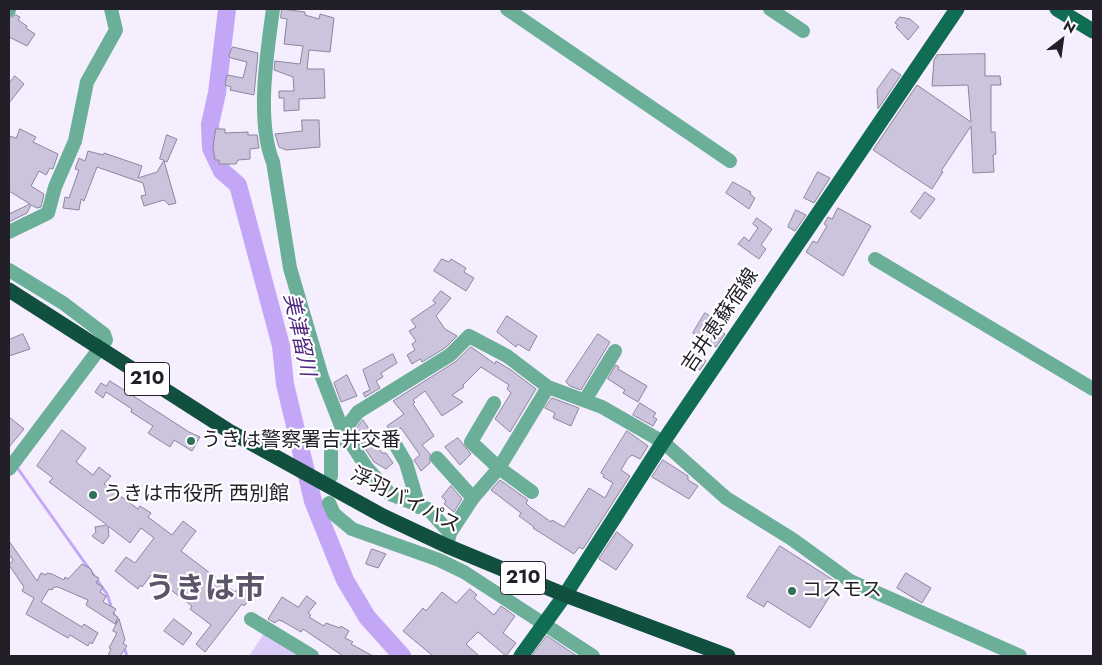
<!DOCTYPE html>
<meta charset="utf-8">
<style>
body{margin:0}
#map{position:relative;width:1102px;height:665px;overflow:hidden;background:#f4eeff;font-family:Jost,sans-serif}
canvas{display:block}
.frame{position:absolute;inset:0;border:10px solid #221f28;pointer-events:none}
.north{position:absolute;left:1037px;top:15px;width:50px;height:50px;-webkit-text-stroke:4px #fff;paint-order:stroke;rotate:30deg;font-size:14px;font-weight:700;line-height:20px;text-align:center;color:#221f28}
.north::after{content:'';display:block;margin:auto;width:18px;height:22px;background:#221f28;clip-path:polygon(50% 0,100% 100%,50% 72%,0 100%)}
</style>
<div id="map">
<canvas width="1102" height="665"></canvas>
<div class="frame"></div>
<div class="north">N</div>
</div>
<script>
const ctx = document.querySelector('canvas').getContext('2d');
ctx.lineJoin = 'round';
function fillPath(path, color) {
  ctx.fillStyle = color;
  ctx.fill(path, 'evenodd');
}
function trace(path, color, width, dash) {
  ctx.strokeStyle = color;
  ctx.lineWidth = width;
  ctx.lineCap = dash ? 'butt' : 'round';
  ctx.setLineDash(dash || []);
  ctx.stroke(path);
}
function drawText(font, color, halo, rows, align = 'center') {
  ctx.font = font + ' Jost,"Noto Sans JP",sans-serif';
  ctx.lineWidth = 4.5;
  ctx.setLineDash([]);
  ctx.textBaseline = 'middle';
  ctx.strokeStyle = halo;
  ctx.fillStyle = color;
  for (const [text, x, y, turn = 0] of rows) {
    ctx.save();
    ctx.translate(x, y);
    ctx.rotate((+turn || 0) * Math.PI / 180);
    ctx.textAlign = isNaN(turn) ? turn : align;
    if (halo) ctx.strokeText(text, 0, 0);
    ctx.fillText(text, 0, 0);
    ctx.restore();
  }
}
const green = new Path2D(`
 M265,632L305,656H249Z`);
const stream = new Path2D(`
 M16,466L107,594L118,627
 M124,647L127,656`);
const river = new Path2D(`
 M227,9L217,93L210,124L211,148L222,171L238,185L281,346L285,384L313,501L345,580L367,617L402,656`);
const building = new Path2D(`
 M282,9L305,12V15L319,19L320,14L334,18L330,52L309,50L307,69H324L325,98L299,99V110L284,111V98H279V91H294L293,77L274,70L275,61L300,64L303,46L284,44L287,19L281,18Z
 M16,15L20,17L18,20L27,26L26,28L35,34L27,46L9,37V19Z
 M900,17L910,19L919,27L908,40L896,27L898,25L895,23Z
 M233,47L258,53L254,95L230,90L231,87L225,85L227,75L243,78L247,62L231,58L229,56Z
 M985,54V76H1000L1001,85H991V132H995L996,154L993,155L994,172L973,173L971,126L941,171L943,172L932,189L873,150L917,85L971,122L968,85L932,86L934,60L937,55Z
 M892,69L901,75L878,109L877,90Z
 M15,76L24,84L9,103V84Z
 M302,120H319L320,147L286,150L279,147L275,134L302,131Z
 M20,129L36,137L33,142L58,154L53,169L50,168L46,175L39,171L31,186L44,194L41,207L37,208L31,205L27,213L9,222V214L30,204L9,191V136L16,138Z
 M216,129H225V133L248,132V135H257L259,148L250,149V159L238,160L236,164H219V160H215L213,148Z
 M167,135L177,139L167,162L164,161L176,203L169,205L164,200L144,206L141,196L146,195L143,183L97,167L84,201L81,199L79,210L63,208L65,197L69,198L79,170L75,169L79,158L85,161L88,151L103,155L104,153L142,166L138,178L157,172L164,160L160,159Z
 M818,172L830,178L814,203L804,198Z
 M733,182L751,192L750,194L755,198L749,209L726,193Z
 M925,192L935,199L920,219L911,212Z
 M838,208L871,226L843,276L806,252L813,241L817,243L827,226L824,224L828,217L832,219Z
 M796,210L806,215L795,231L788,227Z
 M757,218L772,229L761,245L766,249L759,259L738,244L744,237L749,241L758,228L753,224Z
 M442,259L449,262L451,259L466,268L464,272L474,278L466,291L434,271Z
 M441,291L451,298L436,316L445,329L457,336L445,348L422,362L420,359L412,364L407,355L415,350L412,344L416,341L409,331L416,327L411,320L436,303L433,301Z
 M705,313L715,319L714,326L725,334L716,347L693,333Z
 M507,316L537,336L529,351L518,344L516,347L497,332Z
 M23,334L30,349L9,356V340Z
 M598,334L610,342L581,390L570,386L566,382Z
 M471,347L495,364L496,361L511,370L536,389L510,432L495,419L511,393L507,389L509,385L481,367L463,385L464,387L452,395L463,402L442,416L425,391L413,400L415,402L413,404L434,436L422,445L430,454V463L421,471L414,460L420,455L401,428L396,431H391L387,426L404,414L393,401L455,362Z
 M692,351L706,361L700,370L685,360Z
 M393,354L397,363L381,373L383,377L376,381L380,388L365,397L363,393L370,390L363,370Z
 M616,365L619,367L618,369L647,386L638,402L623,393L625,390L608,379Z
 M347,375L357,396L341,402L334,383Z
 M110,381L189,432L200,437L192,451L174,440L170,447L148,433L153,426L131,412L132,409L106,392L103,398L95,392L101,383L106,386Z
 M552,398L579,408L571,426L553,418L555,413L545,408Z
 M640,403L656,413L653,417L657,419L653,426L633,415Z
 M9,417L24,429L9,447Z
 M363,420L376,439L374,441L382,453H386L393,463L386,469L374,462L354,432Z
 M62,430L86,448L76,462L93,475L99,467L105,472L111,476L104,484L138,509L140,506L151,513L148,517L172,535L183,521L196,531L181,551L235,592L246,579L255,586L253,590L255,592L251,598L244,606L242,604L205,652L196,644L211,625L190,609L192,606L151,575L142,587L140,585L138,589L115,571L126,557L135,563L154,538L141,528L130,543L108,526L109,536L103,544L92,536L96,532L95,527L107,525L49,482L53,478L37,466Z
 M627,431L648,446L640,459L632,455L628,458L621,470L630,476L583,549L579,547L574,554L533,528L534,527L519,516L521,513L491,490L500,480L528,500L526,503L530,507L551,522L552,520L564,527L589,488L605,498L613,483L603,477L604,475L601,473Z
 M458,438L471,454L460,465L445,447Z
 M663,460L688,476V480L698,486L689,499L652,477Z
 M451,486L462,499L454,512L444,504L446,501L442,497Z
 M617,532L633,545L616,570L599,559Z
 M9,541L37,581L41,573L46,575L47,573L52,574L64,580L65,577L68,579L82,564L91,569L93,575L99,578L96,583L103,587L100,592L106,596L103,602L116,609L113,614L118,617L115,624L86,605L88,600L58,587H54L52,590L49,589L41,602L82,627L84,624L98,633L92,644L90,642L88,646L70,635L68,638L26,614L34,598L22,591L24,587L9,565L13,560L9,554Z
 M780,546L838,583L810,628L767,601L764,607L747,597Z
 M372,549L386,554L378,568L366,564Z
 M906,573L931,588L922,603L897,588Z
 M470,589L477,595L474,598L494,615L501,606L515,616L503,633L516,643L506,656L478,632L466,644L479,656H433L403,631L423,608L426,611L442,592L456,603Z
 M307,596L316,603L308,613L311,615L309,617L324,626L326,623L340,628L341,626L349,631L345,638L353,642L351,644L373,656H343L303,629L301,632L282,621L278,620L275,623L268,619L282,597L298,607Z
 M119,619L125,640L123,643L127,646L120,656H108L111,649L109,648L117,633L113,631Z
 M174,619L192,633L183,645L164,631Z
 M547,636L577,656H532Z`);
const minor = new Path2D(`
 M273,9C267,53 256,121 273,162L290,268L322,377L343,431L367,468L390,494L428,509L450,533L447,546
 M507,9L730,161
 M770,9L803,31
 M9,10V9
 M9,232L48,213L55,187L75,141L87,82L116,30L111,9
 M875,259L1093,389
 M9,270L63,303L104,334L106,340L9,469
 M585,400L615,351
 M494,403L471,442L499,468L532,492
 M392,439L406,463L419,507
 M437,458L473,498
 M331,476V448L358,412L450,355L469,336L507,356L548,387L602,407L663,442L726,498L792,539L850,581L1020,656
 M329,503L334,514L352,529L439,560L464,572L593,656
 M450,533L473,498L499,468L548,387
 M251,619L312,656`);
const major = new Path2D(`
 M1057,9L1093,31
 M521,656L565,595L663,442L957,9`);
const highway = new Path2D(`
 M9,290L229,431L383,516L447,546L565,595L728,656`);
const markers = [
 [191,441,5,"#32705c"],
 [93,495,5,"#32705c"],
 [792,591,5,"#32705c"]
];
const shields = [
 [147,379,45],
 [523,578,45]
];
const shieldNames = [
 ["210",147,379],
 ["210",523,578]
];
const streetNames = [
 ["吉井恵蘇宿線",721,321,-56],
 ["浮羽バイパス",405,501,27]
];
const poiNames = [
 ["うきは警察署吉井交番",201,441],
 ["うきは市役所 西別館",103,495],
 ["コスモス",802,591]
];
const waterNames = [
 ["美津留川",298,335,78]
];
const townNames = [
 ["うきは市",205,591]
];
fillPath(green, '#dacbf8');
trace(stream, '#c3a6f5', 3);
trace(river, '#c3a6f5', 18);
fillPath(building, '#ccc3dd');
trace(building, '#8d859d', 1);
trace(minor, '#6baf98', 14);
trace(major, '#116c54', 15);
trace(highway, '#11503f', 15);
for (const [x, y, r, color] of markers) {
  const dot = new Path2D();
  dot.arc(x, y, r, 0, 2 * Math.PI);
  ctx.fillStyle = color;
  ctx.fill(dot);
  trace(dot, '#fff', 2);
}
for (const [x, y, w] of shields) {
  const box = new Path2D();
  box.roundRect(x - w / 2, y - 16.5, w, 33, 4);
  ctx.fillStyle = '#fff';
  ctx.fill(box);
  trace(box, '#221f28', 1);
}
drawText('bold 19px', '#221f28', null, shieldNames);
drawText('20px', '#221f28', '#fff', streetNames);
drawText('20px', '#221f28', '#fff', poiNames, 'left');
drawText('italic 21px', '#512982', '#fff', waterNames);
drawText('bold 30px', '#5b546a', '#fff', townNames);
</script>
